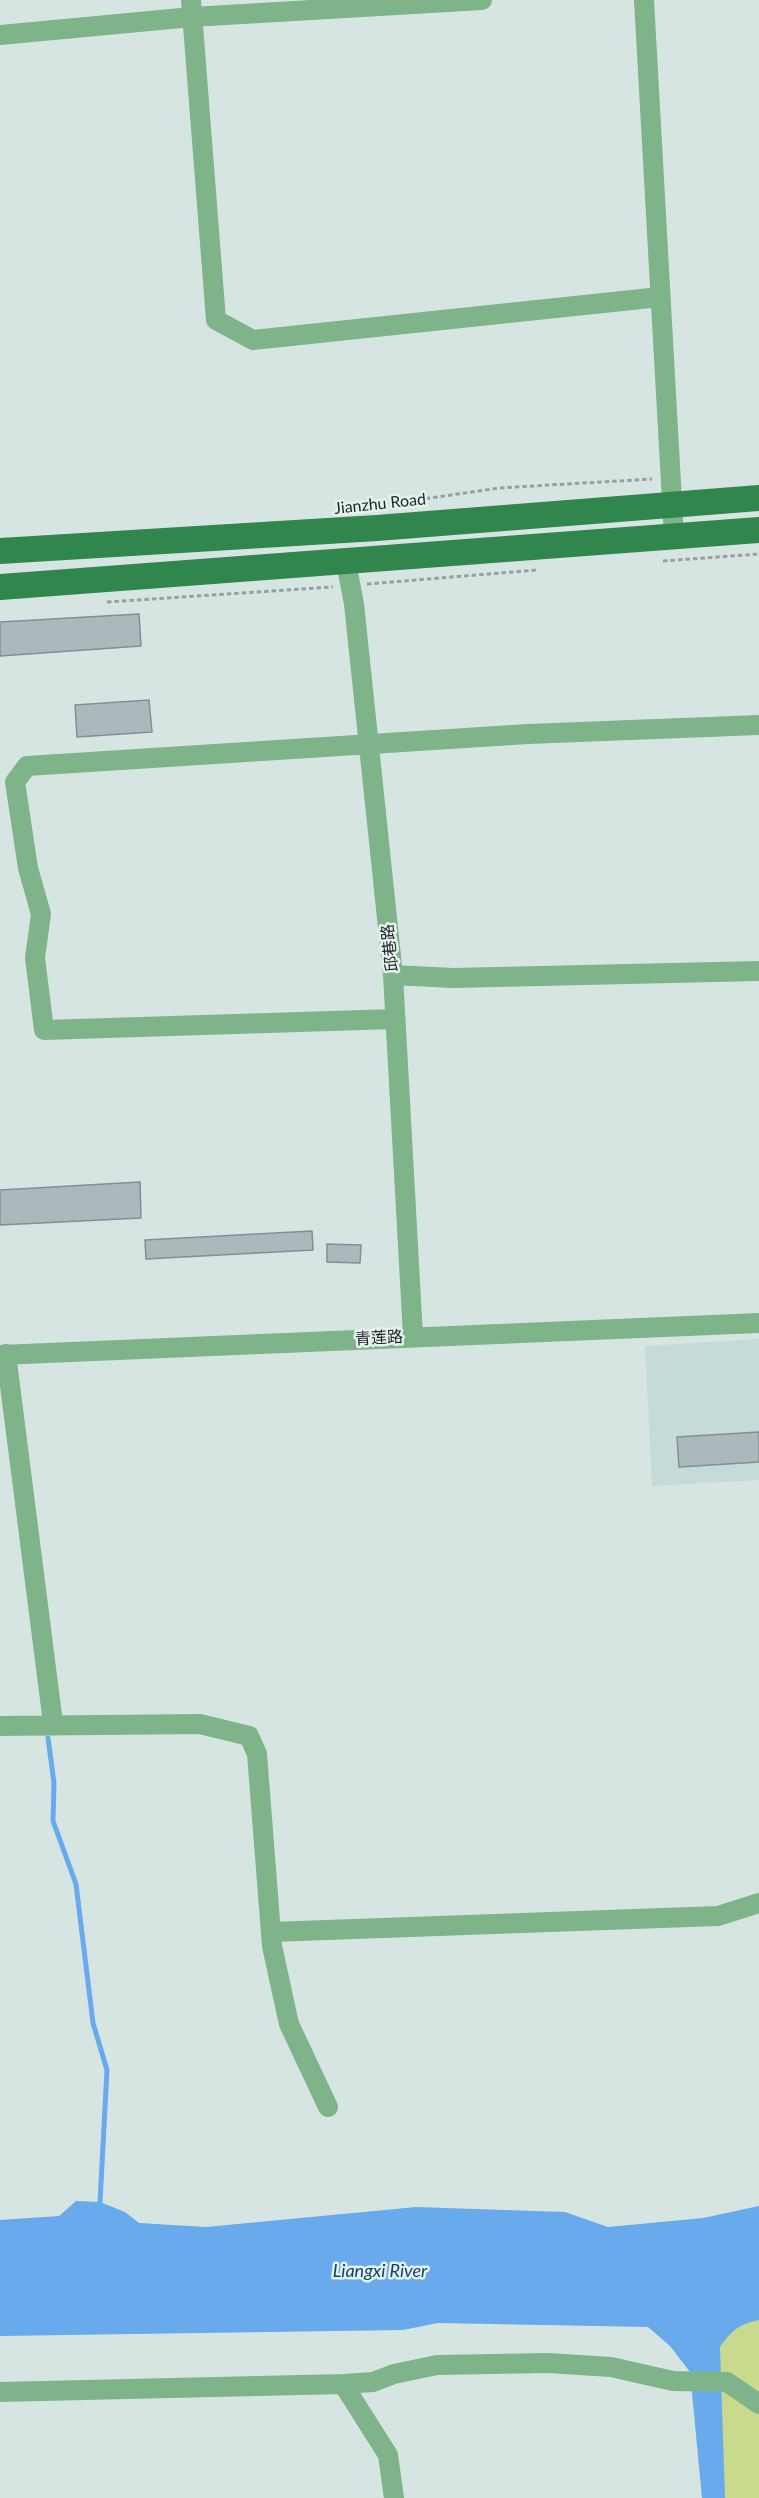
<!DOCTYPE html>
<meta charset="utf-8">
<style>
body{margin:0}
canvas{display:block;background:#d6e5e2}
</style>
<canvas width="759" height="2498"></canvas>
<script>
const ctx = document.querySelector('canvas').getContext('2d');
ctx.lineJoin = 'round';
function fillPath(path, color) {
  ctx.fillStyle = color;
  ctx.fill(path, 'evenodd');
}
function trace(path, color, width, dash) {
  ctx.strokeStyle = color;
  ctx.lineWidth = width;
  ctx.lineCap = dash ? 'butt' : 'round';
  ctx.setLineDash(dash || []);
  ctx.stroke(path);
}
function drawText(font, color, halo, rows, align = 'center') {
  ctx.font = font + ' Lato,"Noto Sans SC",sans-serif';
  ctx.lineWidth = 5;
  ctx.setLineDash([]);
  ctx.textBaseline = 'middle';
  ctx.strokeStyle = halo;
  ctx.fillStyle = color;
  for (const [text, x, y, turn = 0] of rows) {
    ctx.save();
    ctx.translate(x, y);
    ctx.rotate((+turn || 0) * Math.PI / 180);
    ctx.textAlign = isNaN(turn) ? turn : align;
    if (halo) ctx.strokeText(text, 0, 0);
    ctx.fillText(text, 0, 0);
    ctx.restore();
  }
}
const built = new Path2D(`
 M759,1339V1480L652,1486L645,1346Z`);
const green = new Path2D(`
 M759,2302V2498H714L705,2308Z`);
const water = new Path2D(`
 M76,2201L100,2202L125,2212L139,2223L206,2227L416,2207L565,2212L608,2227L703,2218L759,2206V2320C739,2324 731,2331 720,2347L725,2498H702L690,2372L670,2346L648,2327L438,2323L403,2330L0,2336V2220L59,2216Z`);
const stream = new Path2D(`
 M48,1738L54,1783L53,1821L76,1884L93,2023L107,2070L100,2202`);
const building = new Path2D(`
 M139,614L141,646L0,656V622Z
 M149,700L152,732L77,737L75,705Z
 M140,1182L141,1218L0,1225V1190Z
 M312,1231L313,1250L146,1259L145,1240Z
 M327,1244L361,1245L360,1263L327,1262Z
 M759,1432V1462L679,1467L677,1437Z`);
const path = new Path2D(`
 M396,503L499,488L652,479
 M663,561L759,554
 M367,584L537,570
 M107,602L333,587`);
const minor = new Path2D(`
 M191,0L216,320L253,340L660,297
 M644,0L674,537
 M0,35L192,17L482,0
 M346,562L354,604L393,975L413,1336
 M393,975L453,978L759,971
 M395,1019L44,1030L35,958L41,914L28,868L15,782L27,766L528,734L759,725
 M6,1354L53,1723
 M0,1355L759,1323
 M0,1726L200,1724L249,1736L257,1754L272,1946L289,2024L328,2107
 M271,1932L718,1916L759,1903
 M343,2384L388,2455L394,2498
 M0,2392L343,2384L373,2382L394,2374L437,2365L548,2363L611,2367L673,2381L727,2382L759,2404`);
const major = new Path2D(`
 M0,551L377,528L759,498
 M0,587L759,530`);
const streetNames = [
 ["Jianzhu Road",380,504,-6],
 ["邱巷路",390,948,-96],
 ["青莲路",379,1338,-3]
];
const waterNames = [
 ["Liangxi River",380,2271]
];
fillPath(built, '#c4dbd7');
fillPath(green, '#c9d98d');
fillPath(water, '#68aaec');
trace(stream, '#68aaec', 5);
fillPath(building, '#abb8bc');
trace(building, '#828f93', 1.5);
trace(path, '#95a19f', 3, [4.5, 3]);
trace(minor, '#7fb48b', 20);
trace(major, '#30864c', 26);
drawText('16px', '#212625', '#e3f2ef', streetNames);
drawText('italic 18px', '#12416c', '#e3f2ef', waterNames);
</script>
